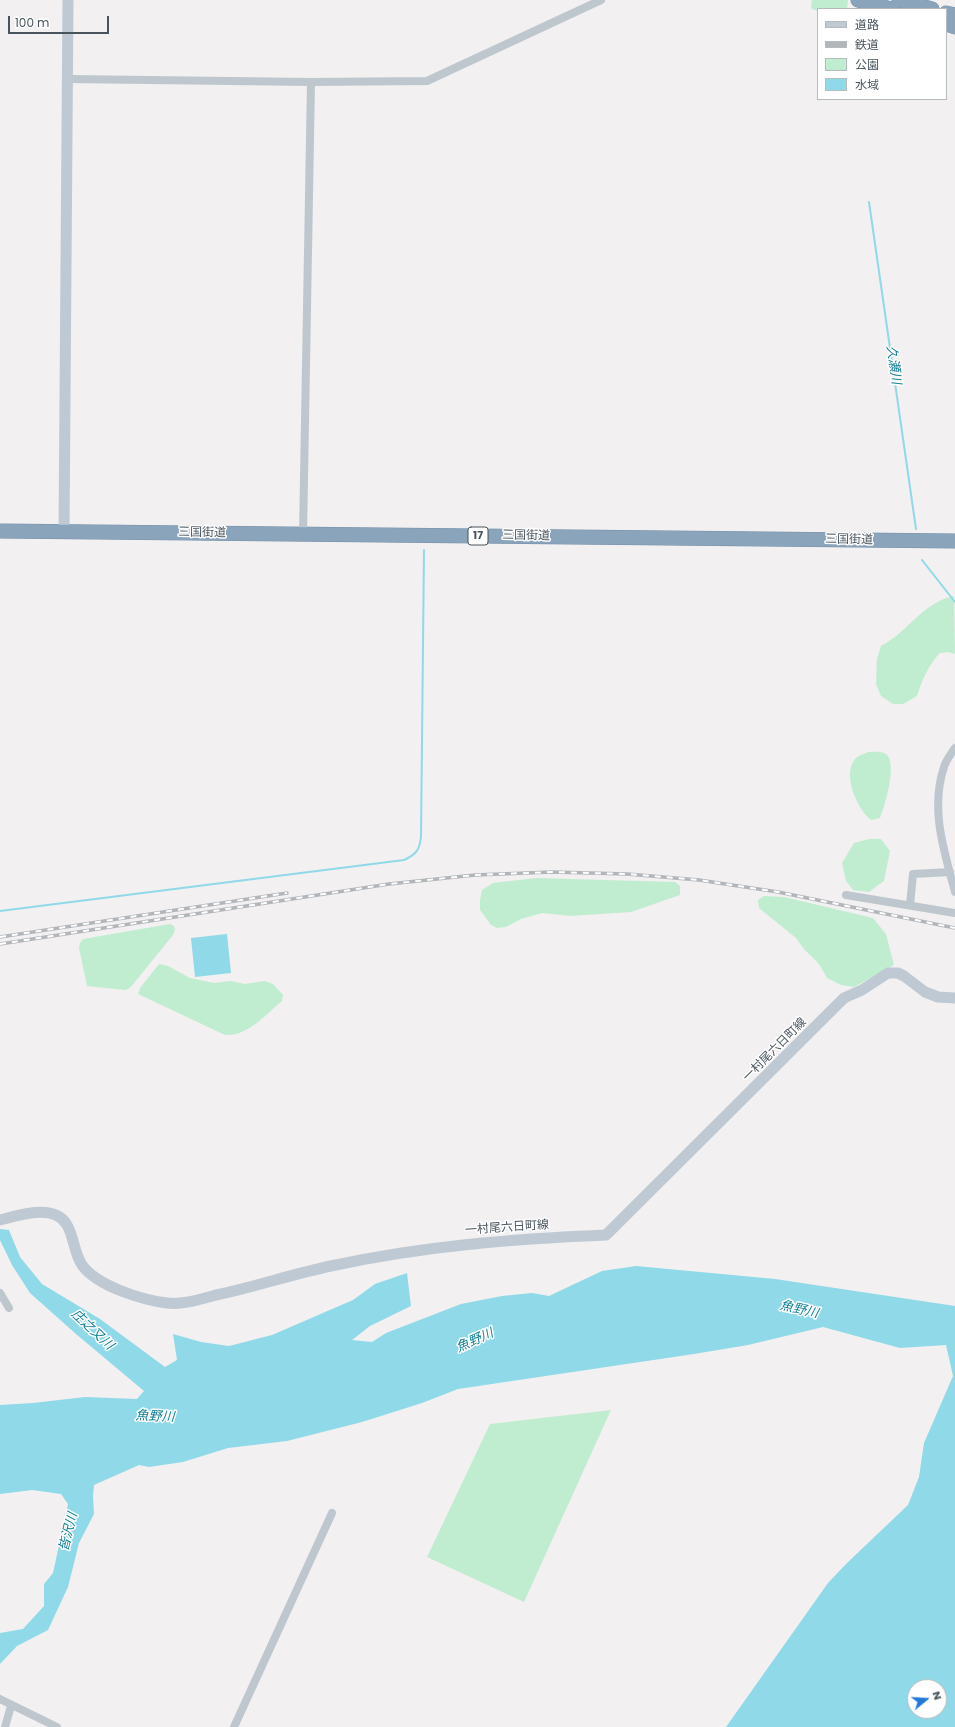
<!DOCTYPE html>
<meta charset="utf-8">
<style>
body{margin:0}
#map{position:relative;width:955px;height:1727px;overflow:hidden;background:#f2f0f0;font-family:Poppins,"Noto Sans JP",sans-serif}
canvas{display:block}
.legend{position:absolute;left:817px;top:8px;width:130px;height:92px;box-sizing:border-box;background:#fff;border:1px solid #b6bbbe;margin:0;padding:5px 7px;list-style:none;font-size:12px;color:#48545c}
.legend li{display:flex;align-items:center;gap:8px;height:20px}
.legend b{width:20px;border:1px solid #b6bbbe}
.north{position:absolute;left:907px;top:1679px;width:40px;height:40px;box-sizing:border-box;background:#fff;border:1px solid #b6bbbe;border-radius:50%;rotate:72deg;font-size:11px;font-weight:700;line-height:16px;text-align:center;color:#48545c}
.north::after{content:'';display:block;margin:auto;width:14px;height:18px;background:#2179db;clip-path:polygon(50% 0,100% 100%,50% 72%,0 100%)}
.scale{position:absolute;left:8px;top:16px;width:101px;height:18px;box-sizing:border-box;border:2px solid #48545c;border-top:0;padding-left:5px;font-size:12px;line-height:14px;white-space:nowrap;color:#48545c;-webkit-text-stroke:3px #fff;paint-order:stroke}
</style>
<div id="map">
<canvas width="955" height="1727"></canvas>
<ul class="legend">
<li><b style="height:5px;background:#bec9d3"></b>道路</li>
<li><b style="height:5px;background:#b2b5ba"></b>鉄道</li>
<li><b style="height:11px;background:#c0edd0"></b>公園</li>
<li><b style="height:11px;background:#8fd9e9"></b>水域</li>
</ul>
<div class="north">N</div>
<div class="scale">100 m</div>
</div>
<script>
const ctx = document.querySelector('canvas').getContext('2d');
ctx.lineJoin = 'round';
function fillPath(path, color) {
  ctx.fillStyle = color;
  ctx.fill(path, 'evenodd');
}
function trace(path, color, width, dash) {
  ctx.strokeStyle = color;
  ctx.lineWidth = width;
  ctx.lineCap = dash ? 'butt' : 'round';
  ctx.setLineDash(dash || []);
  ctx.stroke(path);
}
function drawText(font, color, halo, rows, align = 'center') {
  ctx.font = font + ' Poppins,"Noto Sans JP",sans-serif';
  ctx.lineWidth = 3;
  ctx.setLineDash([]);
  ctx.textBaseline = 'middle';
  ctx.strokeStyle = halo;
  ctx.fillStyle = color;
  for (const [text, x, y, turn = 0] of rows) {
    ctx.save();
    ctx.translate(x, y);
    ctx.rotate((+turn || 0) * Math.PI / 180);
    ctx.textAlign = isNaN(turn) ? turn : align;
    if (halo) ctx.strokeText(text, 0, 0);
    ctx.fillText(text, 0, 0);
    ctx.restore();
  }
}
const green = new Path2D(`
 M812,0H848L847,9H818V11L812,9L811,7Z
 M954,596L955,654L948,652L940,653C929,664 922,680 917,696L903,704H893L881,696L876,684L877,659L881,646C908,632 923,602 954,596Z
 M868,752C874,752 881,751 886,754C898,763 885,805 880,818L871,820C857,809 841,773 856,758C859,755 865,754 868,752Z
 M869,839H881L890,851L884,881L869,892L853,890L846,881L842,863L854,843Z
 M536,878L675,882L680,886V895L631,912L570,916L542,913L521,919L506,927L497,928L491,925L480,910V900L482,890L493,883Z
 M764,896L784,897L873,918L886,934L894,965L854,987L841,985L827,978L819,964L804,949L796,938L759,908L758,900Z
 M170,924L174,926L175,930L173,935L130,988L125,990L87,986L79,948L80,943L83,939Z
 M159,964L168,966L190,978L214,983L230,981L245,984L265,981L273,984L283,995L282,1001C264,1016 248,1036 225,1035L138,994L140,988Z
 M611,1410L524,1602L427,1557L490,1424Z`);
const water = new Path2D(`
 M227,934L231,973L195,977L191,938Z
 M0,1229L9,1230L20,1257L42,1284L100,1319L165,1367L177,1360L173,1334L201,1342L229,1346L272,1335L353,1300L375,1284L407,1273L411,1306L370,1326L352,1340L372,1342L386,1333L461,1304L502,1296L532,1293L549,1296L602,1271L636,1266L775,1279L955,1306V1727H726L828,1583L846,1564L908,1505L919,1477L924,1443L953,1376L946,1345L900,1348L823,1327L748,1345L694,1354L458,1389L422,1403L362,1422L287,1441L228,1448L183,1462L149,1467L139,1465L94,1485L93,1496L94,1514L79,1543L68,1587L48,1630L17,1646L0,1664V1633L23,1629L44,1606V1584L53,1573L68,1504L61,1494L32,1490L0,1494V1405L33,1403L85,1397L137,1399L144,1391L76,1334L30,1293L12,1265L0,1240ZM915,1687H939V1711H915Z`);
const stream = new Path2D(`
 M869,202L916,529
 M922,560L955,602
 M0,911L404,860C417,854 420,849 421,836L424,550`);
const street = new Path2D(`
 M68,79L311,82L427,81L601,0
 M303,534L311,82
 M955,748C951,754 946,760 944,767C930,809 944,851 955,892
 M846,895L955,913
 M910,905L913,874L950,872
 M0,1293L9,1308
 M0,1699L57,1727
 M5,1727L11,1706
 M234,1727L332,1513`);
const secondary = new Path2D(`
 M64,531L68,0
 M0,1220C19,1215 55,1203 67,1225C74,1237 74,1253 82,1265C97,1286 142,1300 167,1303C183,1305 201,1299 216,1295C255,1287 292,1274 331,1266C423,1246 512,1239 606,1235L844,998L862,990L888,973H898L904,976L925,992L938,997L955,998`);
const highway = new Path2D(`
 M858,0L891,9
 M899,0L932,9
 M946,13L955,15
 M946,24L955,27
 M0,531L955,541`);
const rail = new Path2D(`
 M0,937L287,893
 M0,944L389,884L475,875L552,872L627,874L699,880L778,892L955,928`);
const shields = [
 [478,536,20]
];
const shieldNames = [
 ["17",478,536]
];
const streetNames = [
 ["三国街道",202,533,1],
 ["三国街道",526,536,1],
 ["三国街道",849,540,1],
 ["一村尾六日町線",775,1050,-45],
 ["一村尾六日町線",507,1228,-4]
];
const waterNames = [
 ["久瀬川",893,365,82],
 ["魚野川",799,1310,13],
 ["庄之又川",92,1330,43],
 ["魚野川",475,1341,-24],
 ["魚野川",155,1417,3],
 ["皆沢川",69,1532,-76]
];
fillPath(green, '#c0edd0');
fillPath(water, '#8fd9e9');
trace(stream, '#8fd9e9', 2);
trace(highway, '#758fa8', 15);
trace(street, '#bec7ce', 8);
trace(secondary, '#bec9d3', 11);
trace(highway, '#8aa4bc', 14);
trace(rail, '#b2b5ba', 3.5);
trace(rail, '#fff', 2, [6]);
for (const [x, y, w] of shields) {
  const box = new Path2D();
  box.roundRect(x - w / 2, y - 9, w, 18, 3);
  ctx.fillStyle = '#fff';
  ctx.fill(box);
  trace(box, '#48545c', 1);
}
drawText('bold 11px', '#48545c', null, shieldNames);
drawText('12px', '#48545c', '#fff', streetNames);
drawText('italic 13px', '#128096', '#fff', waterNames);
</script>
